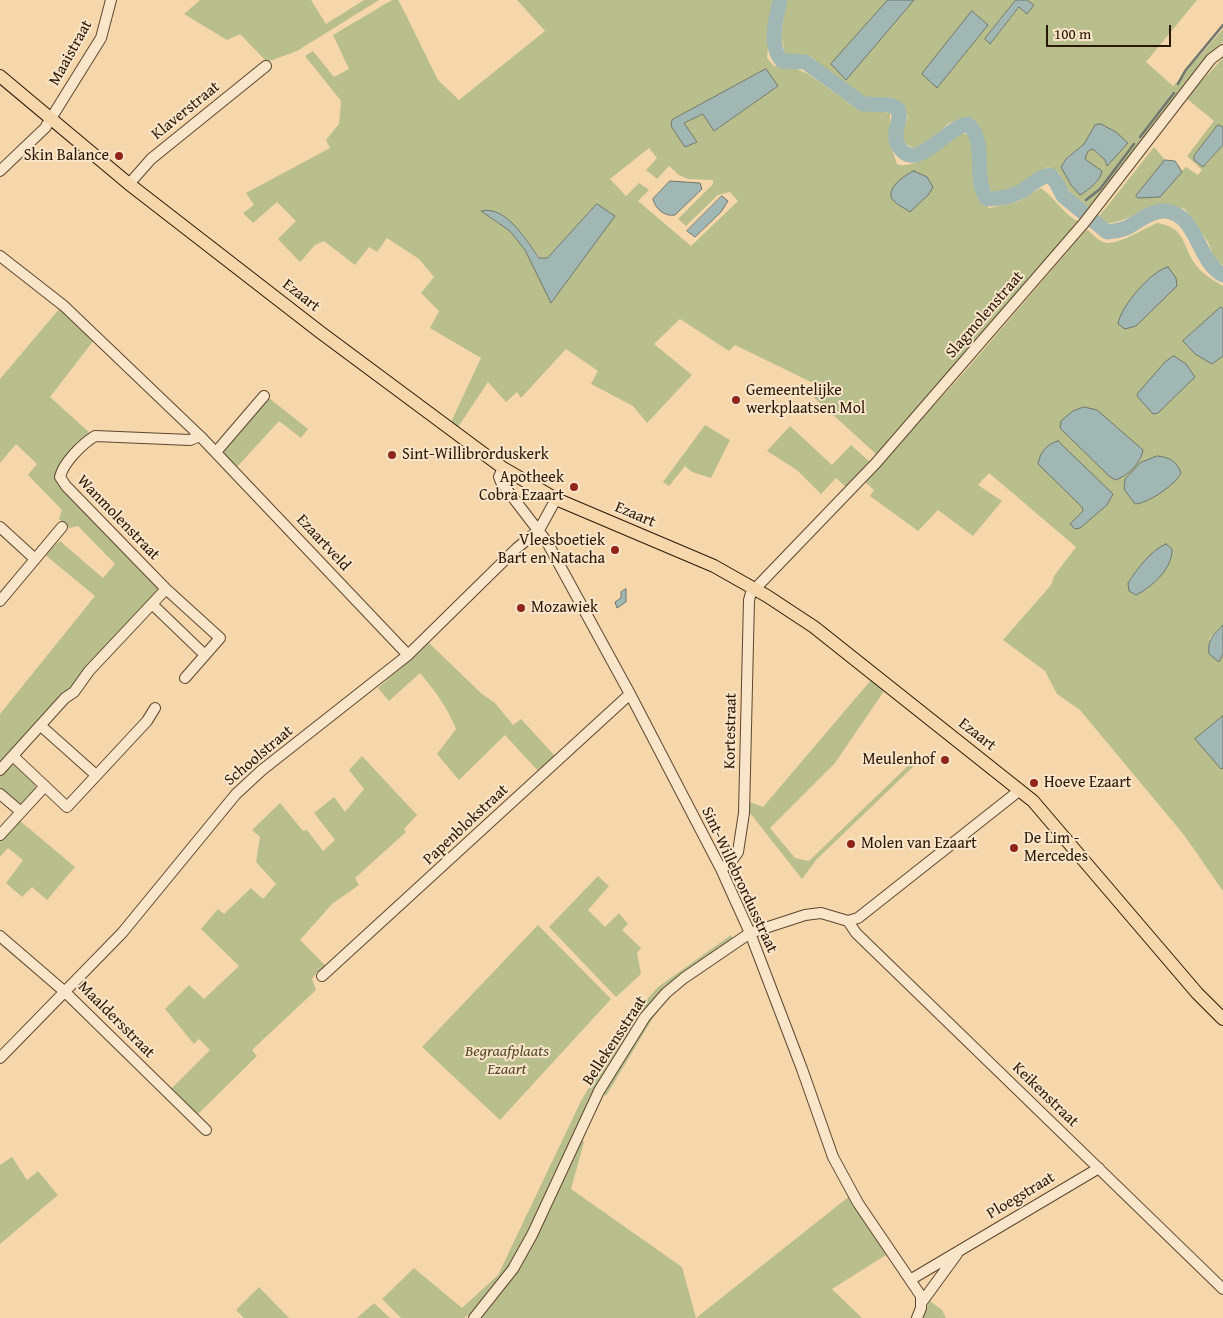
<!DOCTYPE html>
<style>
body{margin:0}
#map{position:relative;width:1223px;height:1318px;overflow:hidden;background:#f6d7ac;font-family:"Gentium Book Plus",serif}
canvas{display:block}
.scale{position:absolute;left:1046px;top:25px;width:125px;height:22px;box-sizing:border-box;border:2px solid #2a1704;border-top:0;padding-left:6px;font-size:15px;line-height:18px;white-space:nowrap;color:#2a1704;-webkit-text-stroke:4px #f9e5c9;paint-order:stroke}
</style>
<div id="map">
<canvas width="1223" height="1318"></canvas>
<div class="scale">100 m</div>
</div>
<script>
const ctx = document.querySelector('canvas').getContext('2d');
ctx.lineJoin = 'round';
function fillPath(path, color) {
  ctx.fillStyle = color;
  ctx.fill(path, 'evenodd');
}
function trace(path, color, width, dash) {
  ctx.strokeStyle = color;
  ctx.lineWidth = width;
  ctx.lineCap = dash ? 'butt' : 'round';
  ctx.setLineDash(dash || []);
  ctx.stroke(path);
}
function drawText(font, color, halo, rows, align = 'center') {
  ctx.font = font + ' "Gentium Book Plus",serif';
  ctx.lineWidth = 4;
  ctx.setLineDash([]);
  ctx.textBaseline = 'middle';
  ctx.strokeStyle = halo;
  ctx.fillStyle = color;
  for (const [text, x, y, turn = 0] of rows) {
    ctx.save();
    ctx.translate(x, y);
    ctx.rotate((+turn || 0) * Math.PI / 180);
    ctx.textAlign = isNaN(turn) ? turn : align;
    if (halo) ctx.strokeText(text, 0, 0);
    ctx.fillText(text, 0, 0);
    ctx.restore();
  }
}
const green = new Path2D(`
 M200,0H311L326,24L364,0H379L297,51L267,62L240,34L227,40L184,14Z
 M392,0H398L401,5L438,80L459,100L545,31L517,0H772L767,58L774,66L795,68L808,74L856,108L890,113L891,146L897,164C913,172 947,142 960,133L972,135C978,162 966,187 989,208L1019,201L1041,188C1055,198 1063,214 1079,222L979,340L876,454L809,393L813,383L735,345L729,351L680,319L654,344L692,375L647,423L633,406L591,384L598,371L566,349L521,398L517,392L506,402L488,382L458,427L451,422L481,358L430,328L439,311L421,293L434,277L419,259L387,238L377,252L369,247L355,265L324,241L315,245L300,262L278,239L296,221L277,202L253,223L243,213L254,205L246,193L330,148L326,140L339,124L341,101L305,56L313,51L334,77L349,69L333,35ZM766,69L777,87L714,131L703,114L684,123L680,115L701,107ZM649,148L657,158L646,170L657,179L669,166L679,175L688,179L713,180V184L678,219L686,226L718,195L730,192L738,201L691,246L638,201L649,190L639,183L626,196L610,179ZM597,204L552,303L525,250L510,231L482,212L521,232L540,258H547Z
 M787,0H1016L985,39L990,44L1020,7L1027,13L1034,5L1027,0H1197L1146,62L1173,86L1223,29V42L1207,56L1089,210L1067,189L1059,173L1049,167C1030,172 1013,198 990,191L986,178L982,132L974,122L962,119L949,123L932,139L914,148L906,144L900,136L908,117L903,104L866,98L855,93L810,56L790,57L785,54L781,35ZM972,11L988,25L937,88ZM1084,144H1125L1107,166L1105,160L1091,148L1084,157L1085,159L1102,171L1071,185L1061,167L1066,159Z
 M1223,58V127L1218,125L1194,156V160L1198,164L1206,165L1223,145V265L1215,260L1208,242L1185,209C1180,208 1175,206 1170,206C1145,204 1125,226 1098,224L1095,220L1105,209L1154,147L1165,160C1174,161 1178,162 1182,171L1186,167L1198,175L1202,170L1187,156L1214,121L1186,98Z
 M1157,223C1186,228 1181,243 1195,264C1202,274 1213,280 1223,286V625L1209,639L1219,661L1223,654V716L1196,739L1221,769L1223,768V891L1184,835L1080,710L1057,694L1045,671L1003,640L1051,585L1054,576L1076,547L989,473L978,485L1002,501L973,536L938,510L918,531L870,496L874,490L865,482L967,369L1087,229C1092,234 1099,242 1107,243C1120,244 1145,228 1157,223Z
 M60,308L94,340L50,397L90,433L58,477L59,484L158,587L156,593L0,765V714L95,596L44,554L60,541L103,578L115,564L78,526L70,528L59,519L62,510L28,475L37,464L16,444L0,463V379Z
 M269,398L308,429L301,438L279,421L237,467L222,452Z
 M705,425L730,440L711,478L692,472L685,466L669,486L663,482Z
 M790,426L832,465L851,445L871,463L847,488L836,478L821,494L797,470L767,451Z
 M429,643L482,694L495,703L513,725L521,719L555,756L538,771L505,735L459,780L437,754L456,729C447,707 435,691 420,673L389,701L378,688Z
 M871,680L884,691L835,763L770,828L795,858L809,861L912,762L915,765L817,859L802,879L750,813L747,801L763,807Z
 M362,756L417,815L404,829L406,832L355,878L359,885L332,904L300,940L327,967L317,972L312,979L316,990L252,1050L257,1056L196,1116L170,1090L210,1050L199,1039L194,1044L165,1009L189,985L204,999L239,966L201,929L218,909L224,914L251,888L263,899L276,884L256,862L260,837L252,830L280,803L303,831L307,830L323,851L335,840L314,813L334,797L345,812L364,789L349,770Z
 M13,765C23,767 35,779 36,789L21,804L15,802L0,787V776Z
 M19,820L75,867L47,900L32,887L22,897L6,883L23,860L8,848L0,857V842Z
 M598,876L609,886L588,910L605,927L619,913L628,924L622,930L641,948L637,953L641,974L616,997L549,927Z
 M538,925L611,999L500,1120L422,1047Z
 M731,935L734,940L695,966L666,999L651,1021L606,1096L603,1093L580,1139L584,1142L571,1189L682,1267L696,1318L851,1195L889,1253L832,1289L862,1318H471L468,1315L464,1318H401L382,1299L414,1268L462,1308L498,1275L581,1101L630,1018L658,987Z
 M12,1157L27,1180L38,1171L58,1195L0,1244V1165Z
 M259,1287L289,1318H244L236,1310Z
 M930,1301L942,1310L946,1318H922Z
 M374,1303L390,1318H357Z`);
const water = new Path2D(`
 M888,0H914L846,80L831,64Z
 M1016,0H1027L1034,5L1027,14L1019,7L990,44L985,39Z
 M972,11L988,25L937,88L922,74Z
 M766,69L778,86L714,131L703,114L684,123L697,142L685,147L671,126L672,120Z
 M1101,124L1116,132L1128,143L1107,166L1105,160L1093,149L1088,151L1085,159L1102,171C1100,181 1090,189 1080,195L1071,185L1061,167L1066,159L1084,144L1095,125Z
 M1218,125L1223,127V145L1203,167L1194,160V156Z
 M1165,160L1175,161L1182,172L1160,197L1138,198L1136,196Z
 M914,171L927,177L933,187L929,194L910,212C905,208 897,205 893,200C884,190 905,174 914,171Z
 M670,181L700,183L702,189L675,215C665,217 655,209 653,199Z
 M722,196L728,201L721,212L695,237L687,231Z
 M597,204L615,216L551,303L525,250L510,231L481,211C506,205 527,241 539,258H547Z
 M1168,267L1176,278L1177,286L1136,326L1125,329L1118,324C1120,307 1152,270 1168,267Z
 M1221,307L1223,309V356L1212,364L1195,354L1183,341Z
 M1174,356L1186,364L1195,377L1158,413L1153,414L1137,396L1138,393L1165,362Z
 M1084,407L1097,410L1143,450C1141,463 1128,476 1115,480L1109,476L1060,428L1061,421L1073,411Z
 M1058,441L1113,494L1107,505L1080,528L1075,529L1070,524L1083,511L1082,507L1038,464C1040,453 1046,444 1058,441Z
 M1157,456C1169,457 1177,461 1181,473C1175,485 1149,503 1135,504L1124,489L1125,479L1140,463Z
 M1166,544L1172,549C1173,568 1152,587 1136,595L1129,591L1128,583C1137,569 1151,550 1166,544Z
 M626,589V602L617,608L615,602L621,598V592Z
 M1223,625V654L1219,662L1209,654C1207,639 1214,635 1223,625Z
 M1223,716V768L1221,769L1195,739Z`);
const stream = new Path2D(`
 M1178,84L1185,71L1223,25
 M1140,137L1174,93
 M1086,200L1100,189L1134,144
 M1078,209L1082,205`);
const river = new Path2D(`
 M780,0C776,20 768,45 782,61L805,62L863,104L890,105L898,109C903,120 892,130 897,143C914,178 945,127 968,124C988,142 972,178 987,199C999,199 1011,197 1022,191C1032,185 1038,177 1050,175L1056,182L1063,196L1107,232C1113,231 1119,231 1126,228C1137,223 1151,210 1165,211C1198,214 1196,260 1223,275`);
const minor = new Path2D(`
 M0,171L45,128L101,38L111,0
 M129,184L151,159L266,66
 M0,256L64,306L200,436L408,655
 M216,452L264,396
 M503,468L499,477L501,482L547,542L630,694L721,869L750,933L802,1069L833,1157L858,1203L921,1296V1308L917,1318
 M0,527L35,559
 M0,601L62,527
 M153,605L205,655
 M185,678L220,638L166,589L66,486L60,477C63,463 82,444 95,436L190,440L200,436
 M41,726L96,775
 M13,756L67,807L147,721L155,708
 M0,770L65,698L74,692L89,671L166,589
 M0,794L20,811
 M0,835L45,786
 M721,869L730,863L738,852L744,813L749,600L751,593L876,463L1084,223L1211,59L1223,50
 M848,921L856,933L1223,1289
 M0,936L65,992L206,1130
 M322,976L630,694
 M0,1058L122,933L236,794L262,770L408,655L517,548L539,530L556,499
 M910,1280L1099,1168
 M922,1302L957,1254
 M474,1318L513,1269L532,1235L599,1091L645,1017L666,993L684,978L750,933L805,915L821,913L848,921L858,918L1020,790`);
const major = new Path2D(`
 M0,76L129,184L320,332L503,468L556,499L714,566L767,596L814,627L1033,801L1197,993L1223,1019`);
const markers = [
 [119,156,5,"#8f2418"],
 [736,400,5,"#8f2418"],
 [392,455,5,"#8f2418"],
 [574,487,5,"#8f2418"],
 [615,550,5,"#8f2418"],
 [521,608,5,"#8f2418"],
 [945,760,5,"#8f2418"],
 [1034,783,5,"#8f2418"],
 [851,844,5,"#8f2418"],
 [1014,848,5,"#8f2418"]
];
const streetNames = [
 ["Maaistraat",71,53,-61],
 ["Klaverstraat",186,111,-39],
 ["Ezaart",301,296,38],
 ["Slagmolenstraat",985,315,-49],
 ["Ezaart",635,515,23],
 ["Wanmolenstraat",118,518,46],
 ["Ezaartveld",323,543,47],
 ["Kortestraat",731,731,-89],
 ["Ezaart",977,735,38],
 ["Schoolstraat",259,756,-40],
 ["Papenblokstraat",466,825,-43],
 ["Sint-Willebrordusstraat",739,880,65],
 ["Maaldersstraat",116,1020,45],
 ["Bellekensstraat",615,1041,-57],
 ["Keikenstraat",1045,1095,44],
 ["Ploegstraat",1021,1196,-31]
];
const poiNames = [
 ["Skin Balance",109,156,"right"],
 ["Gemeentelijke",746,391],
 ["werkplaatsen Mol",746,409],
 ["Sint-Willibrorduskerk",402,455],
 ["Apotheek",564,478,"right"],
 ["Cobra Ezaart",564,496,"right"],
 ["Vleesboetiek",605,541,"right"],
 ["Bart en Natacha",605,559,"right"],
 ["Mozawiek",531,608],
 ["Meulenhof",935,760,"right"],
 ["Hoeve Ezaart",1044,783],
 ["De Lim -",1024,839],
 ["Mercedes",1024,857],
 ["Molen van Ezaart",861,844]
];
const parkNames = [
 ["Begraafplaats",507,1052],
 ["Ezaart",507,1070]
];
fillPath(green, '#b8bf8c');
fillPath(water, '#a1b7b4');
trace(water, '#71776e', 1);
trace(stream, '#71776e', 2.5);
trace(river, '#a1b7b4', 15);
trace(minor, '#5d472e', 12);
trace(major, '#2a1704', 14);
trace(minor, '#f9e5c9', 10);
trace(major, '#f6d7ac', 12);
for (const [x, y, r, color] of markers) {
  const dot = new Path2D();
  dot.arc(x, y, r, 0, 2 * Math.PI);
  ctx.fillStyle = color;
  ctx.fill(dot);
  trace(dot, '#f9e5c9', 2);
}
drawText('16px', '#2a1704', '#f9e5c9', streetNames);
drawText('16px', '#2a1704', '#f9e5c9', poiNames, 'left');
drawText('italic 16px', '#55492d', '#f9e5c9', parkNames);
</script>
